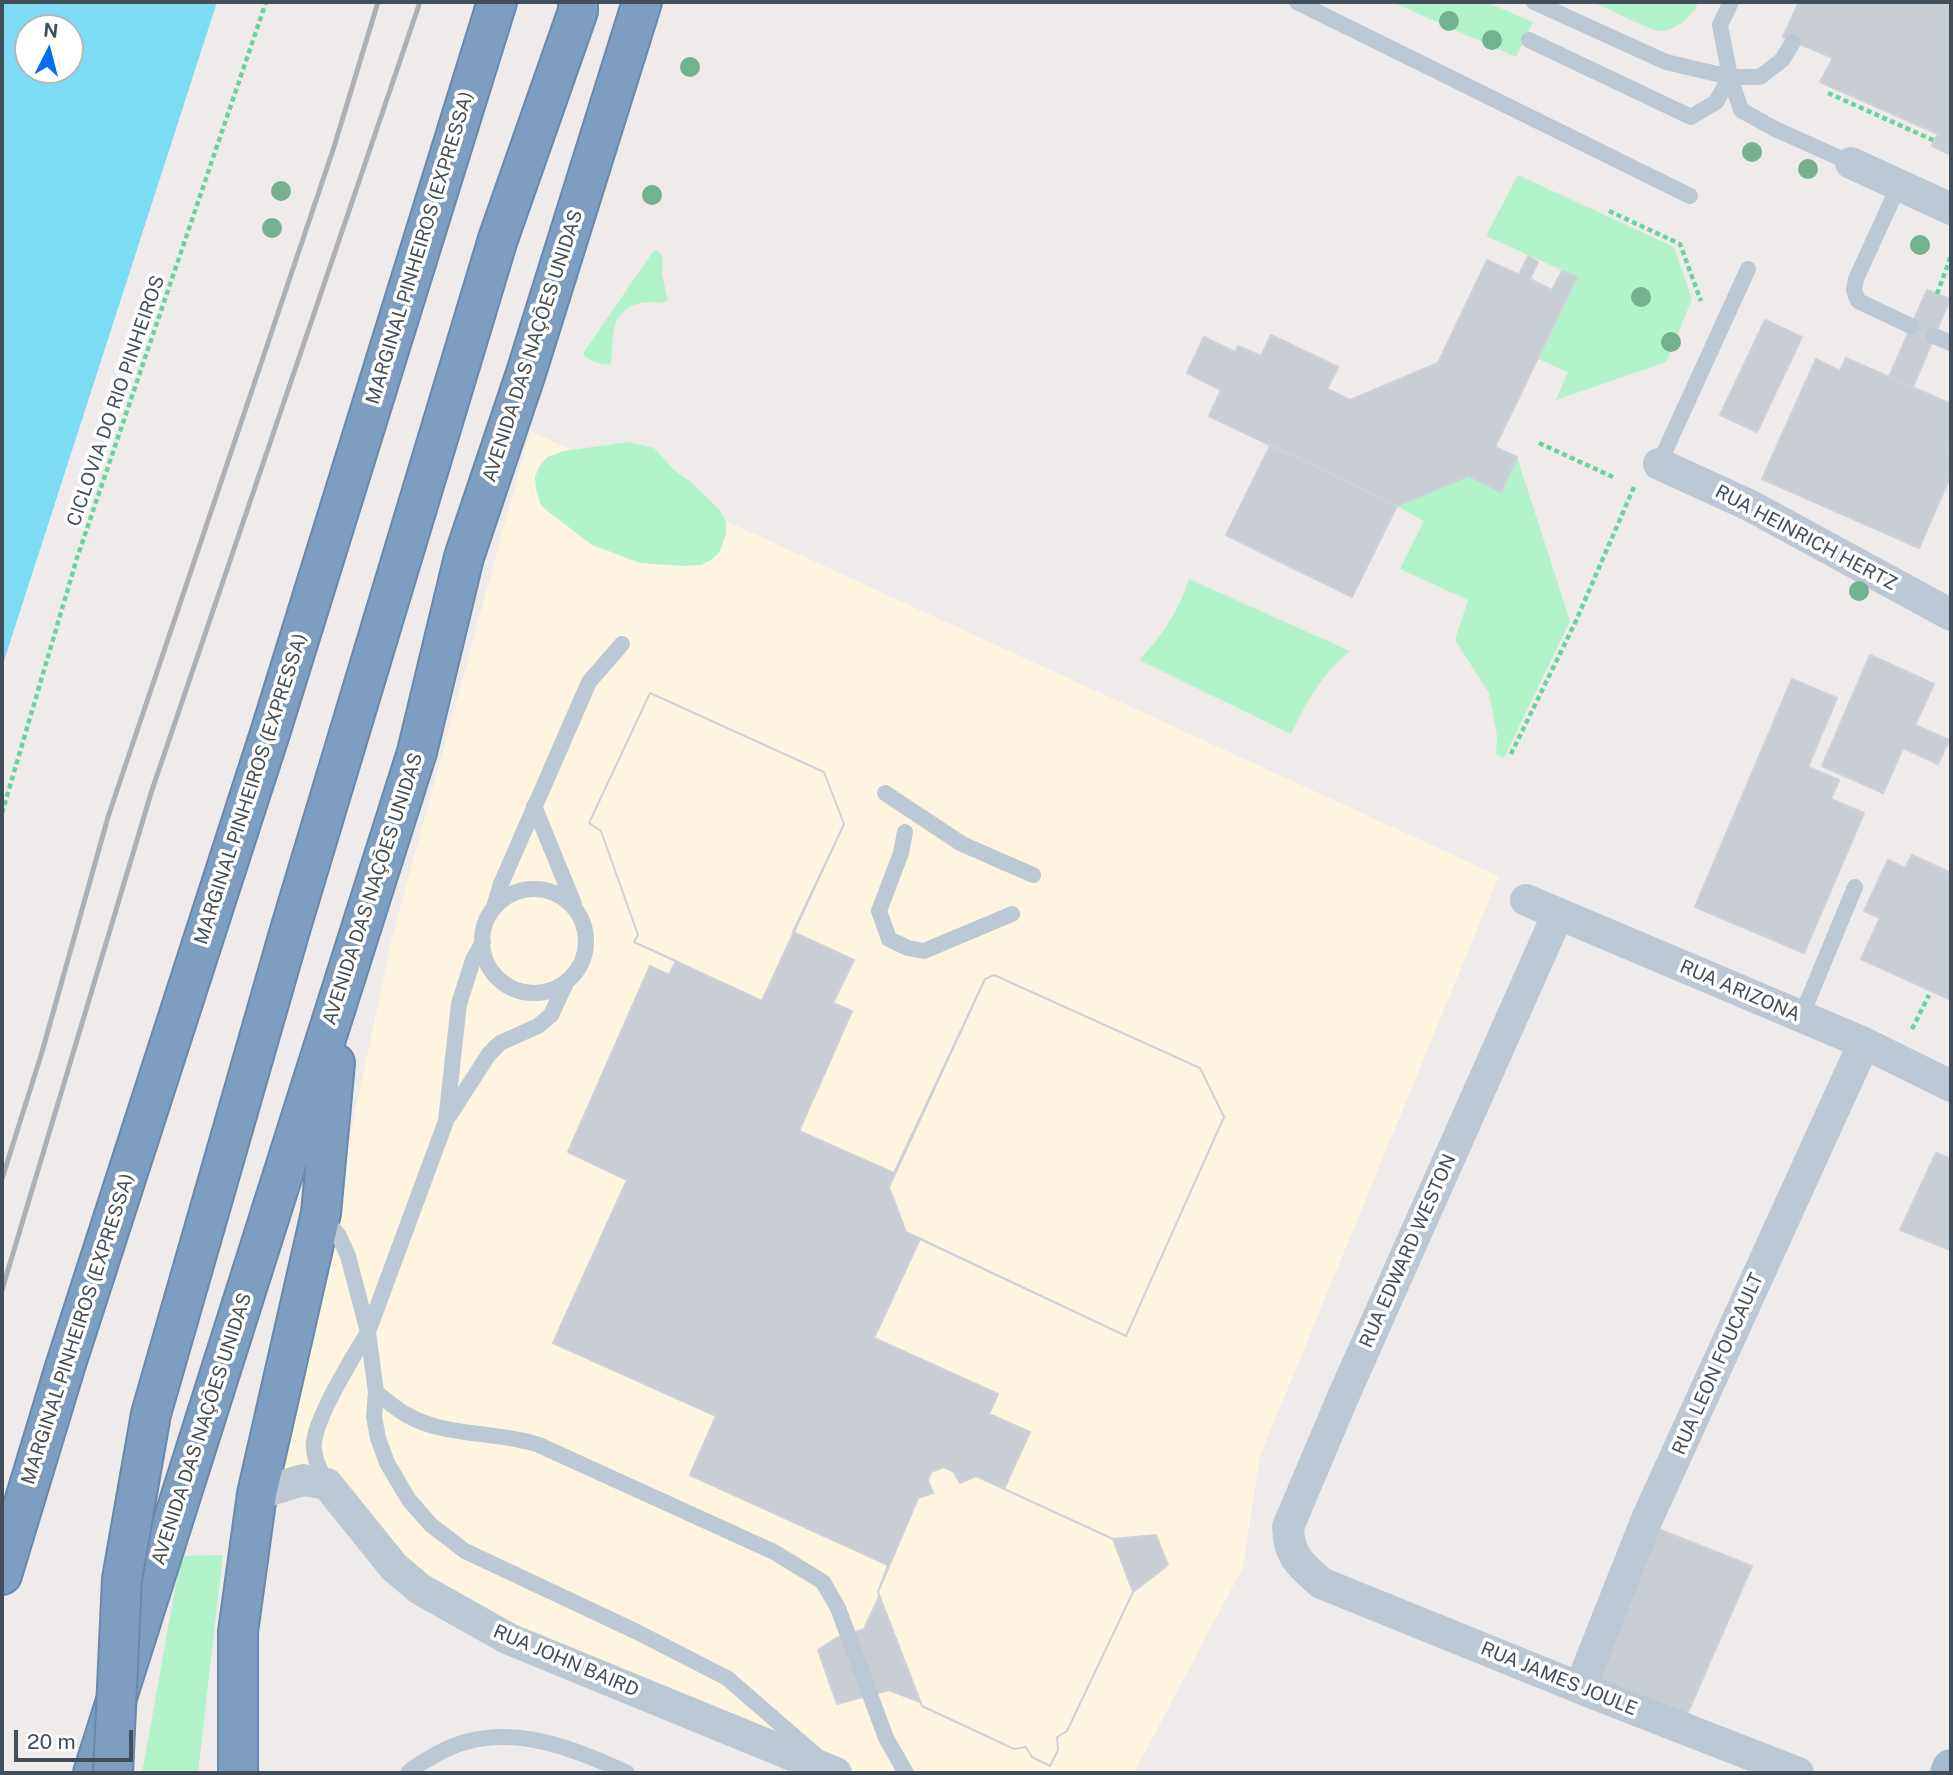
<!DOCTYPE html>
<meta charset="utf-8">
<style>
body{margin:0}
#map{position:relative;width:1953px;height:1775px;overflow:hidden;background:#efebeb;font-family:"Public Sans",sans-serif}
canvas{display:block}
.frame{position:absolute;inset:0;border:4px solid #424f5a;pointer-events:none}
.north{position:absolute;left:14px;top:14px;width:70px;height:70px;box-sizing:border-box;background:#fff;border:2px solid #b3b9bd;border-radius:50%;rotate:6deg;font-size:19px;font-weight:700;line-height:28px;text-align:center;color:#424f5a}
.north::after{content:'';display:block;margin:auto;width:24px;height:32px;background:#066ded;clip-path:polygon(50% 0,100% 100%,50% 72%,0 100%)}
.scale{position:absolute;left:14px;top:1730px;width:119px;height:32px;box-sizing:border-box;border:4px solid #424f5a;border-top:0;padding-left:9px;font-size:21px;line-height:24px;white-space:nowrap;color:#424f5a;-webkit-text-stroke:5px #fff;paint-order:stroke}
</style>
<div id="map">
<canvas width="1953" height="1775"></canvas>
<div class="frame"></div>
<div class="north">N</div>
<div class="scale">20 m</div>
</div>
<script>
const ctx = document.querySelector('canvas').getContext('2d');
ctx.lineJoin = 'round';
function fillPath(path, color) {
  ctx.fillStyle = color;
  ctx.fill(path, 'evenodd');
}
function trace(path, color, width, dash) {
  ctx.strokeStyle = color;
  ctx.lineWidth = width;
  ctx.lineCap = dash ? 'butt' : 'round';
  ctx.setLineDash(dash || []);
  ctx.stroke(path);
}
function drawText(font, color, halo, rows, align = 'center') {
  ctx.font = font + ' "Public Sans",sans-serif';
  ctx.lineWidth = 7;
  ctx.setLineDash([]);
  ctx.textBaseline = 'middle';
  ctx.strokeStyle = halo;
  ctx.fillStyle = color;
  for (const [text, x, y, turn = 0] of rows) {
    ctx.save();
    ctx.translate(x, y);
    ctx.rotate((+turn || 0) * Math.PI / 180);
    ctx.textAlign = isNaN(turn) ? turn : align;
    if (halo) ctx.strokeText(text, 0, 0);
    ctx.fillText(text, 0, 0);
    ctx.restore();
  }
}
const commercial = new Path2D(`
 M530,431L1499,876L1260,1456L1243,1567L1134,1773H836L420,1589L327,1484L281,1486L299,1378L392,938Z`);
const green = new Path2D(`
 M1392,2H1486L1533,22L1516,57Z
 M1592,2H1699C1693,15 1676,31 1660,31C1649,30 1605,7 1592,2Z
 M1518,175L1674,247L1692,299L1666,362L1556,400L1568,372L1538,359L1577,277L1486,236Z
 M654,250L659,251L663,258L662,274L668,301C661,304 650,301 641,303C607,311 614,340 611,364C603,366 591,361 584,356V352Z
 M629,442L654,448L674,470L692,483L720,510L726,521V534L719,553L711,560L701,565L683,566L640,563L592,545L541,506L536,489L535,477L539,467L547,457L564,451Z
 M1517,457L1570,621L1504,758L1496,754L1497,736L1489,693L1455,640L1468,600L1400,569L1424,521L1397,506L1469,476L1501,491Z
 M1189,579L1350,651C1322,674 1306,702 1291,734L1139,660C1162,636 1179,611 1189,579Z
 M223,1555L198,1773H142L181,1556Z`);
const water = new Path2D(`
 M2,2H217L2,667ZM28,28H70V70H28Z`);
const building = new Path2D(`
 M1799,2H1951V155L1932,146L1938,134L1820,82L1833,58L1783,37Z
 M1528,256L1538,262L1530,279L1552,290L1562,271L1577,277L1495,447L1517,457L1501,492L1469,476L1397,506L1209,416L1221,390L1187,373L1204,337L1235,352L1238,346L1261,356L1271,335L1338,367L1327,389L1350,400L1438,363L1487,260L1519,275Z
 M1927,290L1950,299L1913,387L1889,377Z
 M1765,320L1802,337L1757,432L1720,415Z
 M1846,358L1951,404V443L1947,453L1951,454V475L1919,548L1762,479L1816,359L1840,371Z
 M1271,444L1397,506L1352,597L1226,535Z
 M1870,655L1934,684L1915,725L1949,740L1938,764L1903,748L1883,793L1822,766Z
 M1792,679L1837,698L1808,767L1839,780L1831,799L1864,813L1804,953L1695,907Z
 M650,693L824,772L844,824L762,1001L634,942L638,935L601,831L589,823Z
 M650,693L824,772L844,824L793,932L854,960L833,1003L852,1011L799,1131L894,1173L985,979L994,975L1200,1068L1224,1117L1126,1336L920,1239L874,1338L998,1394L989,1414L1030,1432L1004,1489L1113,1539L1133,1592L1067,1731L1057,1737L1058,1750L1050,1766L1032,1757L1026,1747L1014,1749L922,1706L878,1592L888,1565L690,1475L716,1416L553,1343L627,1180L568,1152L650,966L669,975L676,961L634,942L638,935L601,831L589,823Z
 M1912,855L1951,873V1000L1861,959L1880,918L1864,911L1888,860L1905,868Z
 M994,975L1200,1068L1224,1117L1126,1336L906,1232L889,1187L985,979Z
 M1936,1153L1951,1159V1250L1900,1230Z
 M944,1467L954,1472L960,1483L976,1476L1113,1539L1133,1592L1067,1731L1057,1737L1058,1750L1050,1766L1032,1757L1026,1747L1014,1749L922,1706L879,1597L878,1592L918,1498L933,1493L928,1481L931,1472Z
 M1648,1525L1752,1566L1684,1721L1594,1686Z
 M1156,1535L1168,1565L1133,1592L1113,1539Z
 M879,1597L920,1702L889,1690L837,1704L818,1650L836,1638L864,1629Z`);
const path = new Path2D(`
 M1828,93L1935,141
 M1609,211L1680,244L1701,301
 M1937,294L1951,256
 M1539,443L1613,477
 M1511,754L1575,623L1634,487
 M2,813L77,558L266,2
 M1912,1029L1929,995`);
const lane = new Path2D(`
 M1297,2L1690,196
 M1534,2L1666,62L1730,77H1760L1782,60L1793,42
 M1731,2L1720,25L1730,77L1741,110L1773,128L1851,163
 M1529,40L1691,117L1716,102L1730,77
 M1899,185L1856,279L1854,290L1858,301L1911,326
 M1934,336L1951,343
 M1659,464L1748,269
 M885,793L962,844L1033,875
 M534,806L574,904
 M905,832L901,853L879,911L889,939L908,948L924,951L1012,914
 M482 941a52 52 0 1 1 104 0a52 52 0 1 1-104 0Z
 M494,907L501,884L589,682L622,644
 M483,942L473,960L459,1004L446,1121L368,1332L376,1392C386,1400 396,1409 407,1415C444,1437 498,1431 539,1445L774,1552L823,1582L838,1608L886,1738L906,1773
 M1801,1017L1855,887
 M449,1116L489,1054L500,1043L538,1026L551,1015L566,983
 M322,1215L339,1236L348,1256L368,1332C353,1357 317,1415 314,1442C312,1456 321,1471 327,1484
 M376,1392L374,1417L378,1438L387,1463L409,1500L431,1525L465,1551L635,1631L727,1678L817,1756
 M408,1773C415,1765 426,1761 435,1755C498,1718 568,1745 627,1773`);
const street = new Path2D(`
 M1851,163L1951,209
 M1659,464L1749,505L1951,615
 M1526,900L1864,1043L1951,1086
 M1558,914L1343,1397L1288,1527C1289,1557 1300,1564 1321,1583L1590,1692L1798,1773
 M257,1494L303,1480L327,1484L394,1567L420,1589L509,1639L836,1773
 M1580,1688L1647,1519L1864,1043`);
const primary = new Path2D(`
 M1949,1773L1951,1768`);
const highway = new Path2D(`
 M376,644L498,239L578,11V2
 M2,1575L65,1367L271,730L497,2
 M93,1773L417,752L464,557L526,373L642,2
 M238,1773V1632L257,1494L321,1213L335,1063`);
const rail = new Path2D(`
 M2,1179L42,1052L108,817L334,147L378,2
 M2,1290L152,790L420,2`);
const highwayBridge = new Path2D(`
 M113,1773L122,1579L151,1414L290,930L376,644`);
const trees = [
 [1449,21],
 [1492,40],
 [690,67],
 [1752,152],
 [1808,169],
 [281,191],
 [652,195],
 [272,228],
 [1920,245],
 [1641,297],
 [1671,342],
 [1859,591]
];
const streetNames = [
 ["MARGINAL PINHEIROS (EXPRESSA)",420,248,-73],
 ["AVENIDA DAS NAÇÕES UNIDAS",533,346,-72],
 ["CICLOVIA DO RIO PINHEIROS",116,401,-71],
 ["RUA HEINRICH HERTZ",1806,538,28],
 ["MARGINAL PINHEIROS (EXPRESSA)",251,789,-72],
 ["AVENIDA DAS NAÇÕES UNIDAS",373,889,-72],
 ["RUA ARIZONA",1740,991,23],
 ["RUA EDWARD WESTON",1408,1251,-66],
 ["MARGINAL PINHEIROS (EXPRESSA)",78,1329,-72],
 ["RUA LEON FOUCAULT",1718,1364,-66],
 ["AVENIDA DAS NAÇÕES UNIDAS",202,1429,-72],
 ["RUA JOHN BAIRD",566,1661,23],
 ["RUA JAMES JOULE",1559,1679,22]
];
fillPath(commercial, '#fdf5e0');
fillPath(green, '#b3f3cb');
fillPath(water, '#7bdcf4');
fillPath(building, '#c9cdd4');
trace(building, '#ced1d8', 2);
trace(highway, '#6889ac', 42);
trace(path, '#68d49d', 4.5, [5, 3.5]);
trace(lane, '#bcc8d3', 16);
trace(street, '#bcc8d3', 32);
trace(primary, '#a7bbce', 38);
trace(highway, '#7d9ec1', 38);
trace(rail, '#acb0b7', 5);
trace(highwayBridge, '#6889ac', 42, []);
trace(highwayBridge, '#7d9ec1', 38);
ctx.fillStyle = '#73b190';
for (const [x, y] of trees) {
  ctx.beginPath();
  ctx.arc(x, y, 10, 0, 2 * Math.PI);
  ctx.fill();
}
drawText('19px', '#424f5a', '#fff', streetNames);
</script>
